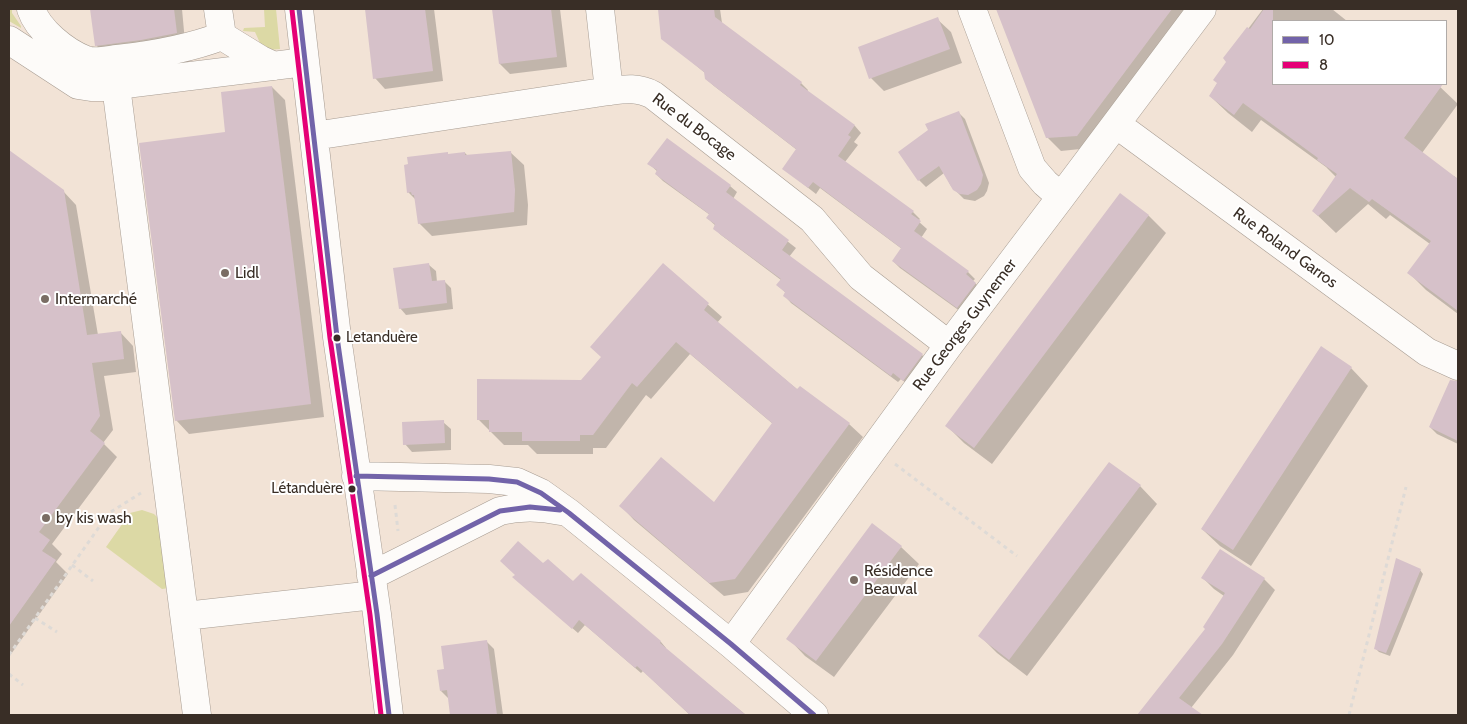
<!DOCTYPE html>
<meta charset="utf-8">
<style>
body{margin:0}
#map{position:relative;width:1467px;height:724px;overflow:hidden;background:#f2e3d6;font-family:Cabin,sans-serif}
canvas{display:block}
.frame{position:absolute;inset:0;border:10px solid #392e26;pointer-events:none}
.legend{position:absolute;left:1272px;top:20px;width:175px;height:65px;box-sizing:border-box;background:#fff;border:1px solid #b0aba8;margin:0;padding:6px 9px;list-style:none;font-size:15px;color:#392e26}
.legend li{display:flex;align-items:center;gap:10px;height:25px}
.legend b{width:25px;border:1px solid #b0aba8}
</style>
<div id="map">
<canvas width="1467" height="724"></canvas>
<div class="frame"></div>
<ul class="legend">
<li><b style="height:6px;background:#7263a9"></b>10</li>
<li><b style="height:6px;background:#e50076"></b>8</li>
</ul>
</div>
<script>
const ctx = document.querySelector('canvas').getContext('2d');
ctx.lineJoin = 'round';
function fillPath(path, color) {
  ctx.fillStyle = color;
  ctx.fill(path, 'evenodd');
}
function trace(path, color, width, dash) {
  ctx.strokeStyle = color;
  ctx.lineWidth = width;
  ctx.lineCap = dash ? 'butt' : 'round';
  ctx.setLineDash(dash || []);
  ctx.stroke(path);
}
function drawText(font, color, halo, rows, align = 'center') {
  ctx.font = font + ' Cabin,sans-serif';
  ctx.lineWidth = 4;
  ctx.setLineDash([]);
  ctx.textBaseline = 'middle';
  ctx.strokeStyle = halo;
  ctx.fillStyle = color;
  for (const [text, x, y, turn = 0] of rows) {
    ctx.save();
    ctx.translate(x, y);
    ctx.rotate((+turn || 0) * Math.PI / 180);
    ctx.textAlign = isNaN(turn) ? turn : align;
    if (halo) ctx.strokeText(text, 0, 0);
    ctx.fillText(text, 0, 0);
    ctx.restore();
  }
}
const green = new Path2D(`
 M9,9H12V13L21,26V28L9,21Z
 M264,9H276L280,49L268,50L260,43L255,32L243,31L244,28L265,27Z
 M142,510L154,514L158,518L169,588L162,589L106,547L130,513Z`);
const shadow = new Path2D(`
 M92,9H182L185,42L105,54L96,45Z
 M366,9H434L443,81L385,89L375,78Z
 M493,9H560L567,67L510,74L500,64Z
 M659,9H720L722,23L801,83L808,90L807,92L855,126L861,133L854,142L858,145L845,162L913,212L920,219L918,221L927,229L921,238L968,272L975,279L973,281L982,290L964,314L900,268L893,261L902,249L820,188L816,194L784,169L797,150L714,86L706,79L705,73L663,38Z
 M997,9H1195L1090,148L1061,151L1047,137Z
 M1263,9H1332L1347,21H1273V84H1437L1458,104L1422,153L1453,177L1454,176L1458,179V314L1426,290L1409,273L1430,244L1390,215L1386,219L1368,204L1336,233L1313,211L1336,177L1326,167L1261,120L1252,132L1228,113L1210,96L1248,29Z
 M937,19L951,32L962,63L884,91L871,78Z
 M272,87L285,100L324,417L189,434L176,420L227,133Z
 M959,113L965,119L989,183L987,191L984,196L975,201L964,199L951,186L944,173L926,187L919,180L929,130Z
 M9,151L63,191L76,205L98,335L120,332L133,346L136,372L104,376L113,430L103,443L117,457L52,544L62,554L56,562L68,574L9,657Z
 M510,152L524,165L528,205L527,225L432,236L419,223L416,200L408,192L409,165L449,155L465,153L468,156Z
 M649,164L730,186L737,192L733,199L796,248L789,257L922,355L929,362L911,387L901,379L898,382L791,303L784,295L786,293L777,285L781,280L721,235L714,228L716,226L707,218L710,215L663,181L656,174L658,172Z
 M1120,195L1149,216L1166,233L992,464L964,443L947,426Z
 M429,265L436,271L437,282L444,281L451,288L453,309L406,315L400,308Z
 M663,265L722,317L717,323L798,390L849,424L863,437L748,592L724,596L634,520L621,506L714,503L773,424L690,354L651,399L646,395L606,448H593V454H537L528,445H504L478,419L582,381L602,358Z
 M1351,368L1368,386L1251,566L1220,546L1202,529Z
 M1448,387L1458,392V444L1437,434L1430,427Z
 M443,422L451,429V450L412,452L405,444Z
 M1140,486L1157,504L1027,676L997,653L980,636Z
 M901,547L919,564L834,677L805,656L788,638Z
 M543,565L574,582L581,575L661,642L666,648L665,649L746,715H703L698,711L694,715H690L643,671L641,673L585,625L578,633L519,582Z
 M1420,570L1423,574L1390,656L1379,652L1376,649Z
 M1203,578L1264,579L1275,590L1233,655L1191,708L1200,715H1139L1207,629L1224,596L1214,589Z
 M486,641L494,649L503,715H451L449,699L441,691Z`);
const building = new Path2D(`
 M90,9H174L177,33L141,40L95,46Z
 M365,9H425L433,71L373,79Z
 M492,9H551L557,57L499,64Z
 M658,9H714L715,17L802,82L800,85L855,125L848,135L851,137L838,156L914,211L911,214L921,221L914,231L969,271L966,274L976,283L957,308L892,261L901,248L813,182L808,188L782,169L796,149L705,79L704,72L661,39Z
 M996,9H1172L1077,136L1046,138Z
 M1264,9H1273V84H1443L1404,138L1458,179V311L1407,273L1431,241L1372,199L1369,202L1350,188L1318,216L1312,211L1337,174L1317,160L1318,158L1243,103L1234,115L1209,96L1217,83L1213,80L1226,62L1223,58L1247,27L1250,29Z
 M938,17L950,49L869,79L858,47Z
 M272,86L311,404L175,421L139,143L225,132L221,92Z
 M959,111L983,175L981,184L977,190L968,195L960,194L953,190L939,166L918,181L898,152L928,130L925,124Z
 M667,138L731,185L726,192L789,240L782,250L923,354L903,381L893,373L891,376L783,296L785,292L776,285L781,279L713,229L715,224L706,218L709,214L655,174L657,170L647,164Z
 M9,150L64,190L87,335L121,331L124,359L92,363L100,416L90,431L105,443L39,532L50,540L42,551L56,560L9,626Z
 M511,151L515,190L514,212L418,224L414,195H412L411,192L407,193L404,165L408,164L407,157L448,152V154L465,152V155Z
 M1120,193L1149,215L974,448L945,426Z
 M429,263L432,281L445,280L447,303L399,309L393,268Z
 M663,263L709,303L704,310L797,389L800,386L850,423L735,579L709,583L619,506L661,457L714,502L772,423L676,342L637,387L632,383L593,435H580V441H522V432H489V420H477V379L581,380L601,357L590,347Z
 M1321,346L1352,367L1233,550L1201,529Z
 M1450,380L1458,381V441L1429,427Z
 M444,420L445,443L403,445L402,422Z
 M1109,462L1141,485L1009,660L978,636Z
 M872,523L902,546L816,661L786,639Z
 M518,541L543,563L548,559L573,581L581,573L661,641L660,643L746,715H690L637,666L635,668L579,620L572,629L512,577L515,575L500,561Z
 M1220,549L1265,578L1222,644L1179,698L1203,715H1137L1205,629L1203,627L1225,593L1201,578Z
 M1396,558L1421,569L1386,653L1374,649Z
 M487,640L497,715H450L447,690L440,691L437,670L444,669L441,646Z`);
const path = new Path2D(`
 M895,464L1017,556
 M395,505L398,531
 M72,565L93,581
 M35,618L57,632
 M9,655L109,513L141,493
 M9,674L23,685
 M1349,715L1406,487`);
const minor = new Path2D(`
 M31,9C38,30 65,52 86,60C95,63 108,60 117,59C153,55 188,49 222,36
 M218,9L222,36L261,60L274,66
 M299,9L337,337L377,614L389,715
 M600,9L609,91
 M972,9L1032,168L1045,183L1061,197
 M9,40L78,85L91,87H101L305,62
 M116,86L197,715
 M1116,124L1427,352L1458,366
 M314,136L609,91C625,89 638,87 653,95L812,219L861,277L949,345
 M356,476L489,479L517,482L541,493L569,513L731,644L814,715
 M371,576L500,511C521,506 539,506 560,511
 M185,616L374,595
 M731,644L949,345L1061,197L1202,9`);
const bus1 = new Path2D(`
 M299,9L337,337L377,614L389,715
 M356,476L489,479L517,482L541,493L569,513L731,644L814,715
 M371,576L500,511L530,507L560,510`);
const bus2 = new Path2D(`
 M292,10L330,338L370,615L381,715`);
const markers = [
 [225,273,5,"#7a6d64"],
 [45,299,5,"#7a6d64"],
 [337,338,4.5,"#392e26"],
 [352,489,4.5,"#392e26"],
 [46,518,5,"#7a6d64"],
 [854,580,5,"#7a6d64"]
];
const busNames = [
 ["Letanduère",346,338],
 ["Létanduère",343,489,"right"]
];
const streetNames = [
 ["Rue du Bocage",694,127,37],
 ["Rue Roland Garros",1285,248,36],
 ["Rue Georges Guynemer",965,325,-53]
];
const poiNames = [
 ["Lidl",235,273],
 ["Intermarché",55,299],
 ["by kis wash",56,518],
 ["Résidence",864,571],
 ["Beauval",864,589]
];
fillPath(green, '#dcd9a5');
fillPath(shadow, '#0003');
fillPath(building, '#d6c1c9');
trace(minor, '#a79c92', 29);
trace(path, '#dedad6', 3, [4, 4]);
trace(minor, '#fdfbf9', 28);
trace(bus1, '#7263a9', 5);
trace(bus2, '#e50076', 5);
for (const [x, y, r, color] of markers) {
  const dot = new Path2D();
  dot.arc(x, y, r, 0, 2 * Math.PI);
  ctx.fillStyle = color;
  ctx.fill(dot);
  trace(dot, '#fff', 2);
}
drawText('15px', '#392e26', '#fff', busNames, 'left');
drawText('16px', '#392e26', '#fff', streetNames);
drawText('16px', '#392e26', '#fff', poiNames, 'left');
</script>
